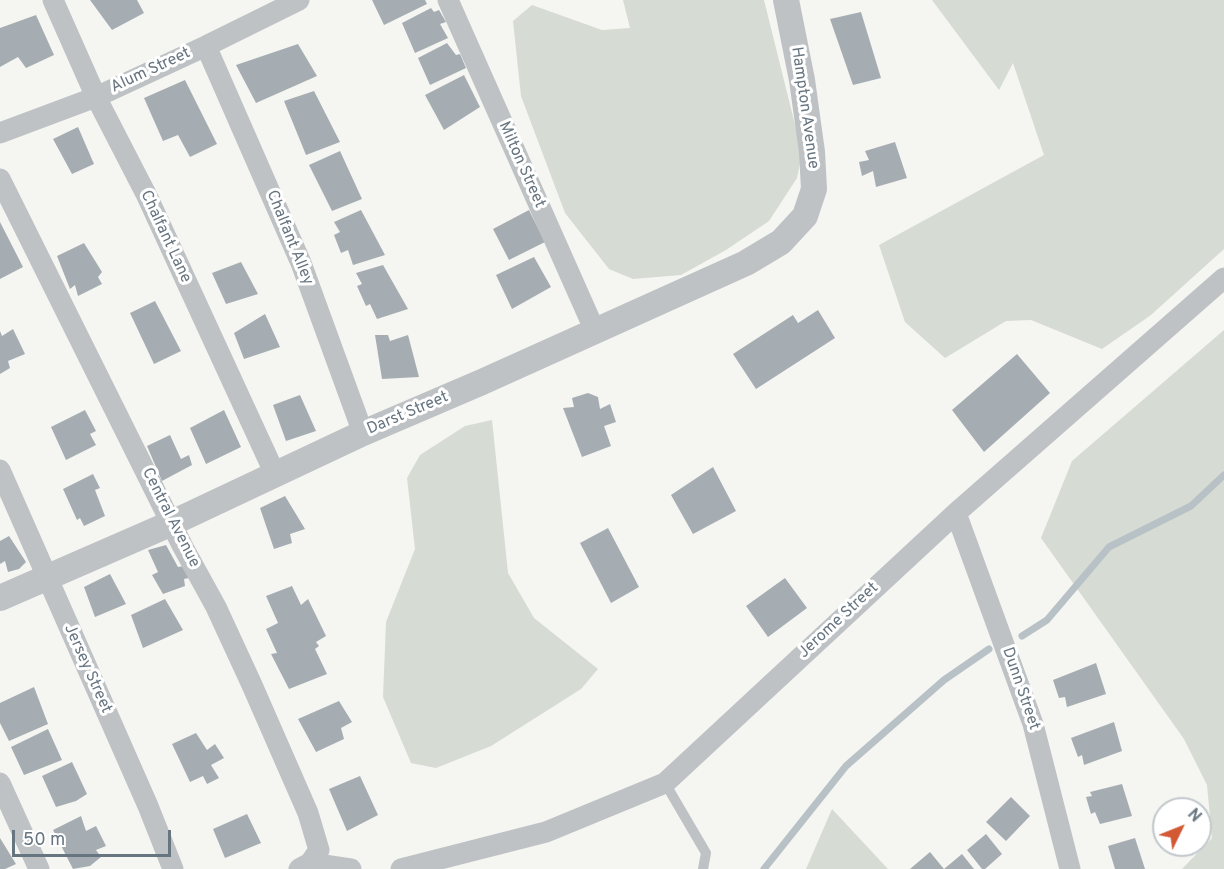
<!DOCTYPE html>
<style>
body{margin:0}
#map{position:relative;width:1224px;height:869px;overflow:hidden;background:#f5f5f2;font-family:Overpass,sans-serif}
canvas{display:block}
.north{position:absolute;left:1152px;top:797px;width:60px;height:60px;box-sizing:border-box;background:#fff;border:2px solid #c2c8cc;border-radius:50%;rotate:47deg;font-size:16px;font-weight:700;line-height:24px;text-align:center;color:#677580}
.north::after{content:'';display:block;margin:auto;width:21px;height:27px;background:#d35934;clip-path:polygon(50% 0,100% 100%,50% 72%,0 100%)}
.scale{position:absolute;left:12px;top:830px;width:159px;height:27px;box-sizing:border-box;border:3px solid #677580;border-top:0;padding-left:8px;font-size:18px;line-height:21px;white-space:nowrap;color:#677580;-webkit-text-stroke:4px #fff;paint-order:stroke}
</style>
<div id="map">
<canvas width="1224" height="869"></canvas>
<div class="north">N</div>
<div class="scale">50 m</div>
</div>
<script>
const ctx = document.querySelector('canvas').getContext('2d');
ctx.lineJoin = 'round';
function fillPath(path, color) {
  ctx.fillStyle = color;
  ctx.fill(path, 'evenodd');
}
function trace(path, color, width, dash) {
  ctx.strokeStyle = color;
  ctx.lineWidth = width;
  ctx.lineCap = dash ? 'butt' : 'round';
  ctx.setLineDash(dash || []);
  ctx.stroke(path);
}
function drawText(font, color, halo, rows, align = 'center') {
  ctx.font = font + ' Overpass,sans-serif';
  ctx.lineWidth = 6;
  ctx.setLineDash([]);
  ctx.textBaseline = 'middle';
  ctx.strokeStyle = halo;
  ctx.fillStyle = color;
  for (const [text, x, y, turn = 0] of rows) {
    ctx.save();
    ctx.translate(x, y);
    ctx.rotate((+turn || 0) * Math.PI / 180);
    ctx.textAlign = isNaN(turn) ? turn : align;
    if (halo) ctx.strokeText(text, 0, 0);
    ctx.fillText(text, 0, 0);
    ctx.restore();
  }
}
const green = new Path2D(`
 M623,0H764L802,153L797,178L769,221L726,250L681,275L633,279L609,269L565,213L521,96L513,21L532,5L602,30L630,28Z
 M932,0H1224V249L1151,315L1102,349L1031,320L1006,321L945,358L905,322L879,245L1044,155L1013,63L999,90Z
 M1224,330V869H1182L1212,838L1207,785L1184,739L1041,538L1072,461Z
 M492,420L508,573L534,618L598,669L581,689L491,746L436,768L411,763L383,697L386,622L415,549L407,478L420,455L465,426Z
 M832,809L888,869H806Z`);
const stream = new Path2D(`
 M1022,636L1047,620L1109,547L1191,506L1224,475
 M764,869L846,766L944,680L989,649`);
const building = new Path2D(`
 M90,0H137L144,13L112,30Z
 M372,0H425L427,4L384,25Z
 M431,8L434,12L439,10L446,22L440,24L448,38L415,53L402,23Z
 M861,12L881,78L853,85L830,19Z
 M36,15L54,55L26,68L18,57L0,67V28Z
 M447,43L456,55L460,54L466,68L430,85L418,58Z
 M298,44L317,76L256,103L236,65Z
 M464,75L480,107L444,130L425,95Z
 M185,80L217,144L190,157L178,135L163,141L144,98Z
 M314,91L340,142L306,155L284,101Z
 M78,127L94,164L72,174L53,139Z
 M895,142L907,178L876,187L873,171L862,176L859,162L869,160L865,151Z
 M340,151L362,199L332,211L309,165Z
 M361,210L385,255L353,265L348,250L341,253L334,235L340,232L334,222Z
 M529,210L545,242L509,260L493,229Z
 M0,222L23,267L0,279Z
 M84,243L102,272L98,277L102,284L78,296L75,285L70,289L57,256Z
 M534,257L551,287L512,309L496,275Z
 M241,262L258,294L226,304L212,273Z
 M383,265L408,309L377,319L370,304L366,306L357,286L362,284L356,273Z
 M155,301L181,351L154,364L130,313Z
 M818,310L835,338L756,389L733,354L793,315L798,323Z
 M265,314L280,347L244,359L234,333Z
 M13,329L25,354L8,361L10,368L0,374V331L2,336Z
 M375,335H388L390,341L408,335L419,377L382,379Z
 M1017,354L1050,393L984,452L952,410Z
 M588,393L598,397L600,409L610,404L616,422L604,426L611,446L582,457L563,408L574,407L572,398Z
 M300,395L316,431L286,441L273,405Z
 M85,410L96,431L90,434L96,445L66,460L51,427Z
 M224,410L241,447L206,464L190,428Z
 M170,435L181,459L189,455L192,465L162,481L147,446Z
 M713,467L736,511L693,534L671,495Z
 M93,474L100,488L95,490L105,516L84,526L80,518L77,520L63,489Z
 M285,496L305,529L290,534L292,543L274,549L260,508Z
 M608,528L639,587L611,603L580,543Z
 M9,536L26,562L19,569L8,572L5,561L0,564V541Z
 M166,545L178,567L184,566L189,578L184,579L185,586L163,594L152,575L158,572L148,550Z
 M110,574L126,604L95,617L84,587Z
 M785,578L807,608L768,637L746,606Z
 M292,586L301,605L308,599L326,636L316,642L319,646L315,649L327,674L289,689L271,654L277,653L266,629L278,623L266,596Z
 M165,599L183,630L143,648L131,615Z
 M1096,663L1106,694L1067,707L1065,697L1059,698L1053,680Z
 M34,687L48,724L9,741L0,723V703Z
 M339,701L352,722L341,728L344,739L316,752L298,719Z
 M1114,722L1122,751L1084,765L1082,755L1078,757L1071,738Z
 M48,729L62,760L24,775L11,747Z
 M196,733L207,750L215,744L224,758L211,765L219,778L207,784L203,776L190,782L172,744Z
 M72,762L87,794L76,801L56,807L42,776Z
 M360,776L378,815L347,831L329,789Z
 M1122,784L1132,816L1100,824L1095,812L1091,814L1086,797L1092,796L1090,792Z
 M1011,797L1030,816L1006,841L986,822Z
 M247,814L261,843L225,858L213,829Z
 M81,816L86,831L96,826L106,846L96,850L101,857L90,866L73,869L53,830Z
 M986,834L1002,854L985,869H982L967,850Z
 M0,838L16,864L5,869H0Z
 M1135,838L1145,869H1115L1108,846Z
 M930,852L944,869L962,854L974,869H910Z`);
const service = new Path2D(`
 M665,783L706,853L703,869`);
const minor = new Path2D(`
 M53,0L96,97L147,196L275,474
 M448,0L595,331
 M206,46L301,263L363,433
 M0,133L96,97L206,46L299,0
 M0,179L183,547L216,607L252,685L308,813L319,850L310,863
 M0,470L148,806L173,869
 M956,513L1033,724L1070,869
 M0,783L39,869
 M299,869L310,863L351,869
 M401,869L546,832L665,783L956,513L1224,278`);
const tertiary = new Path2D(`
 M0,598L172,523L363,433L482,382L746,263L781,242L805,216L814,189L812,152L802,80L786,0`);
const streetNames = [
 ["Alum Street",151,71,-25],
 ["Hampton Avenue",804,108,82],
 ["Milton Street",521,165,66],
 ["Chalfant Lane",165,237,65],
 ["Chalfant Alley",289,238,68],
 ["Darst Street",408,414,-23],
 ["Central Avenue",170,518,63],
 ["Jerome Street",839,621,-43],
 ["Jersey Street",87,669,66],
 ["Dunn Street",1020,689,71]
];
fillPath(green, '#d6dbd3');
trace(stream, '#b7c1c6', 7);
fillPath(building, '#a6adb2');
trace(service, '#bec2c5', 10);
trace(minor, '#bec2c5', 21);
trace(tertiary, '#bec2c5', 26);
drawText('16px', '#677580', '#fff', streetNames);
</script>
